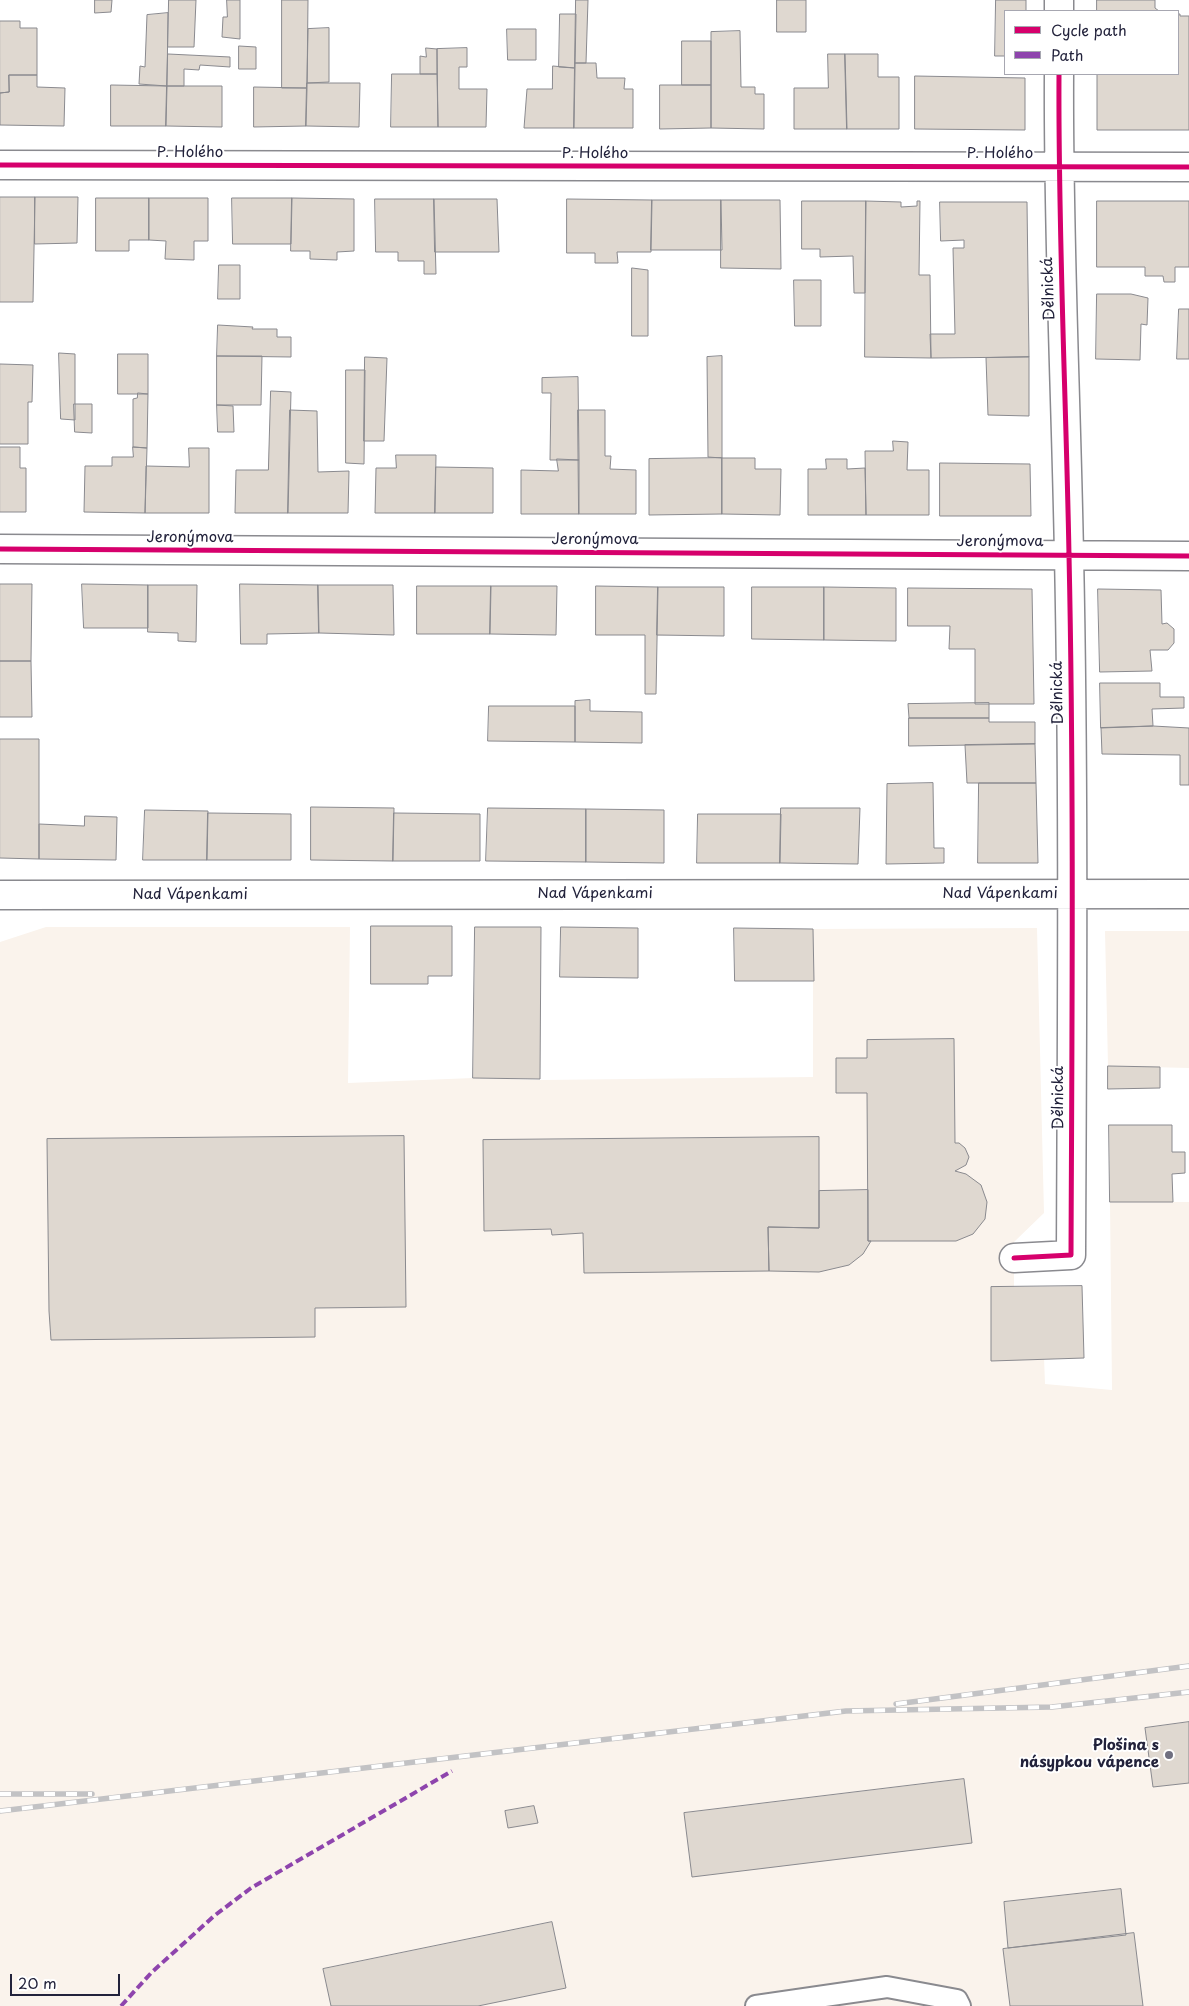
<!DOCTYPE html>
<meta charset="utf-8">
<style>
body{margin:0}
#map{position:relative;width:1189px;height:2006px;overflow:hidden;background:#fff;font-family:"Playpen Sans",sans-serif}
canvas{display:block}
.legend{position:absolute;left:1004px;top:10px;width:175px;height:65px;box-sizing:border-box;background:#fff;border:1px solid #a7a7b1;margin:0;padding:6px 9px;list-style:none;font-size:15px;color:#22223b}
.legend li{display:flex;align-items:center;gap:10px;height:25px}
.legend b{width:25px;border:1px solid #a7a7b1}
.scale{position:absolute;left:10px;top:1974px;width:110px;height:22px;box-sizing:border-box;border:2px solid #22223b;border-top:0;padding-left:6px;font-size:15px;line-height:18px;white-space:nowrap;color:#22223b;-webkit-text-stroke:4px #fff;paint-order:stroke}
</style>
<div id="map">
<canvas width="1189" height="2006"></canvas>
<ul class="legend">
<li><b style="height:6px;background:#d6006c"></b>Cycle path</li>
<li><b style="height:6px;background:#8e44ad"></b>Path</li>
</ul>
<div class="scale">20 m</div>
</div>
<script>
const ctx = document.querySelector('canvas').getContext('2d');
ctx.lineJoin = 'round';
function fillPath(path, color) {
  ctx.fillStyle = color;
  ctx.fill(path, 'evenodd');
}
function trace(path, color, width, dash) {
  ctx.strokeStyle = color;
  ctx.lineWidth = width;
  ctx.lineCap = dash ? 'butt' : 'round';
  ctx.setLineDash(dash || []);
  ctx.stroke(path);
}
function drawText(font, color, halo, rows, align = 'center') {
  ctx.font = font + ' "Playpen Sans",sans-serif';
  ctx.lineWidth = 4;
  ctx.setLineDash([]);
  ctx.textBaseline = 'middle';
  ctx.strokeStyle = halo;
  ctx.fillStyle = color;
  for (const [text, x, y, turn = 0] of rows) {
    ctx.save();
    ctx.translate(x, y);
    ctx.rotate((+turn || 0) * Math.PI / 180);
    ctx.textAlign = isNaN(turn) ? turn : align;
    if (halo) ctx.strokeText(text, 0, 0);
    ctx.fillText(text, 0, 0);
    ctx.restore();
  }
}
const built = new Path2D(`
 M46,927H350L348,1083L473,1078L542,1080L813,1077V929L1037,928L1044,1213L1014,1242V1305L1044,1357L1045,1384L1112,1390L1110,1202H1189V2006H0V942Z
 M1105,931H1189V1068L1108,1066Z`);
const building = new Path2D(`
 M95,0H112L111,12L95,13Z
 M169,0H196L194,47H168Z
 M227,0H240V39L222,37L223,17H227Z
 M282,0H308L307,88H282Z
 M576,0H588L586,63H575Z
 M777,0H806V32H777Z
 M996,0H1026V11H1005V56H995Z
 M1097,0H1155V8L1159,11H1097Z
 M168,13L167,86L139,84L140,66L145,67L147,15Z
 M560,14H576L575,68L559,67Z
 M1178,14H1180V16H1189V130H1097V74H1178Z
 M0,21H20V28H37V75H9V92L0,93Z
 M329,28V82L307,83L308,29Z
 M507,29H536V60H508Z
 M740,31L741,87H755V94H764V129L711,128V32Z
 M682,41H711V85H682Z
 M239,46L256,47V69H239Z
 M426,48L437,49V74H420V56L426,57Z
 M467,48V67H459V89H487L486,127H438L437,49Z
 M168,54L230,57V67L200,65L199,70L184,69V86H167Z
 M828,54H845L847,129H794V88H828Z
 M845,54H878V77H899V129H847Z
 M575,63H596L597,78H625L624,89H633V128H574Z
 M553,66L575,68L574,128H524L527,89H552Z
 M392,74H437L438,127H391Z
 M9,75H37V87L65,88L64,126L0,125V93L9,92Z
 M915,76L1025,78V130L915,129Z
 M307,83H360L359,127L306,126Z
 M111,85L167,86L166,126H111Z
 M660,85H711V128L660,129Z
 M167,86H222V127L166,126Z
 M254,87L307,88L306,126L254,127Z
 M0,197H35L33,302H0Z
 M35,197H78L77,243L35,244Z
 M96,198H149V240H129V251H96Z
 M149,198H208V241H194V260L165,259L166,241L149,240Z
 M232,198H292L291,244H233Z
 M292,198L354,199V251L337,252V260L310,259V251H291Z
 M375,199H434L436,274H424V261H398V252H376Z
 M434,199H497L499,252H435Z
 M567,199L652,200L651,252H617L618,263H595V253H567Z
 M652,200H721L722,250H651Z
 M721,200H780L781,269L721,268Z
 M802,201H866L865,293H854L853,256L820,257V249H802Z
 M866,201L901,202V207L917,206V201H920L919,275H930L931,358L865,357Z
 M1097,201H1189V267H1175V282H1164L1163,276H1145V267H1097Z
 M940,202H1027L1029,357L931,358L930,334H955L953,248H964V240L941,241Z
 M219,265H240V299H218Z
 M632,268L648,270V336H632Z
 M794,280H821V326H795Z
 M1097,294H1131L1148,298L1147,325L1141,324L1140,360L1096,359Z
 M1179,309H1189V359H1177Z
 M218,325L253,327L252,329H277V337H291V357L217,356Z
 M59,353L75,354V420L61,419Z
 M118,354H148V394H118Z
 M217,356H262L261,405H217Z
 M722,356V458L708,457L707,357Z
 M365,357L387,358L384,441H364Z
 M1029,357V416L988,415L986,358Z
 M0,364L33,365L32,402H28V444H0Z
 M346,370H365L364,464L346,463Z
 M578,377L579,460H550L551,393H542V378Z
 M271,391L291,392L288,513H235L236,470H268Z
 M138,393L148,394L147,448L133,447V399L137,398Z
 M74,404H92V433L75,432Z
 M217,405L233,406L234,432H218Z
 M290,410L317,411L318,472L349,471L348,513H288Z
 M578,410H605V456H611L610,469L636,470V514H579Z
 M893,441L908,442L907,470H929V515H866L865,451H893Z
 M0,447H20V468H26V512H0Z
 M133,447L147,448L145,513L84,512L85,466H112V457H133Z
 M189,448H209V513H145L146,466L189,467Z
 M396,455H436L435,513H375L376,468H396Z
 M722,458V514L649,515V459Z
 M722,458H755V469H781L780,515L722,514Z
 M557,459L579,460V514H521V470L558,471Z
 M826,459H847V469L865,468L866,515H808V469H826Z
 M940,463L1030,464L1031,516H940Z
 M436,467L493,468V513H435Z
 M0,584H32L31,661H0Z
 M82,584L148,585V628H84Z
 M240,584L318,585L319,633L267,634V644H241Z
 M148,585H197L196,642L178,641V633L148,632Z
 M318,585H393L394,635L319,633Z
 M417,586H491L490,634H417Z
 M491,586H557L556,635L490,634Z
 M596,586L658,587L656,694H645V635H596Z
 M658,587H724V636L657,635Z
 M752,587H824V640L752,639Z
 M824,587L896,588V641L824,640Z
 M908,588L1032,589L1034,704H975V649H949L950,626H908Z
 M1098,589L1161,590L1162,624L1167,623L1174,629V643L1168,650H1150L1152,671L1100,672Z
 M0,661H31L32,717H0Z
 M1100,683H1160V697H1184V708L1152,709L1153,726L1101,728Z
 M590,700V711L642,712V743L575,742V701Z
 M989,703V718H909L908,704Z
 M489,706H575V742L488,741Z
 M909,718H989V722H1035V744L909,746Z
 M1153,726L1189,728V785H1180V755L1102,754L1101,728Z
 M0,739H39V859L0,858Z
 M1035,744L1036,783H967L965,745Z
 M933,783L934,848H944V863L886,864L887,784Z
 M979,783H1036L1038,863H978Z
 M311,807L394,808L393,861L311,860Z
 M488,808L586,809V862L486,861Z
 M781,808H860L858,864L780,863Z
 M586,809L664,810V863L586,862Z
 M145,810L208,811L207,860H143Z
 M208,813L291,814V860H207Z
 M394,813L480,814V861H393Z
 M698,814H781L780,863H697Z
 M85,816L117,817L116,860L39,859V824L84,826Z
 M371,926H452V976H428V984H371Z
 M475,927H541L540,1079L473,1078Z
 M561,927L638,928V978L560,977Z
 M734,928L813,929L814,981H735Z
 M954,1039L955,1143H959L965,1148L969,1157L966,1165L955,1171L966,1174L981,1185L987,1202L985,1219L973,1234L956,1241H868L867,1093H836V1058H867V1040Z
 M1108,1066L1160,1067V1088L1108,1089Z
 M1109,1125H1172V1152H1185V1173L1172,1174L1173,1202H1110Z
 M404,1136L406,1307L315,1308V1337L51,1340L49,1311L47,1139Z
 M819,1137V1228L768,1227L769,1271L584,1273L583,1233L552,1235L551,1229L484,1231L483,1140Z
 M868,1190V1241H871L863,1254L849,1265L819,1272L769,1271L768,1227L819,1228V1191Z
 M1082,1286L1084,1358L991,1361V1287Z
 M1189,1722V1783L1153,1787L1145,1728Z
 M964,1779L972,1843L692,1877L684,1813Z
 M534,1806L538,1823L508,1828L505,1811Z
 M1121,1889L1126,1935L1008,1948L1004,1902Z
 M552,1922L566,1988L478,2006H331L323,1969Z
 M1134,1933L1143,2006H1010L1003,1949Z`);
const service = new Path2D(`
 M756,2006L887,1987L957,2000L960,2006`);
const minor = new Path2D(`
 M1059,11V0
 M0,165L1189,167
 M0,549L1189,556
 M0,895L1189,894
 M1014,1258L1071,1255C1072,1022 1074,788 1069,555C1066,394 1058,234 1059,74`);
const rail = new Path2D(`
 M896,1704L1189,1666
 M0,1794H92
 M0,1811L846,1711L1052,1707L1189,1692`);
const quiet = new Path2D(`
 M121,2006L152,1972L214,1916L251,1888L452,1771`);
const cycleway = new Path2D(`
 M0,165L1189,167
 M0,549L1189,556
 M1014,1258L1071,1255C1072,1022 1074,788 1069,555C1066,394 1058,234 1059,74`);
const markers = [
 [1169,1755,5,"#6f6f80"]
];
const streetNames = [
 ["P. Holého",190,153],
 ["P. Holého",595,154],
 ["P. Holého",1000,154],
 ["Dělnická",1049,289,-92],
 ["Jeronýmova",190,538],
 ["Jeronýmova",595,540],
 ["Jeronýmova",1000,542],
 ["Dělnická",1058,693,-91],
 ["Nad Vápenkami",595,894],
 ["Nad Vápenkami",1000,894],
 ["Nad Vápenkami",190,895],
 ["Dělnická",1059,1098,-90]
];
const poiNames = [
 ["Plošina s",1159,1746],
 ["násypkou vápence",1159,1763]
];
fillPath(built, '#faf3ec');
fillPath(building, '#dfd8d0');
trace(building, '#8a8a8f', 1);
trace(service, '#8a8a8f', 24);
trace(minor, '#8a8a8f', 31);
trace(service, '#fff', 20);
trace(minor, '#fff', 28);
trace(rail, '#c2c2c4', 5.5);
trace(rail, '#fff', 4, [11]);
trace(quiet, '#8e44ad', 4, [8, 4]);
trace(cycleway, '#d6006c', 5);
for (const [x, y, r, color] of markers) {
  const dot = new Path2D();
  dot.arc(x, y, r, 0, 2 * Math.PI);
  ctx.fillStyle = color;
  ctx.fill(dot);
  trace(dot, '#fff', 2);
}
drawText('15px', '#22223b', '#fff', streetNames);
drawText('bold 15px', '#22223b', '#fff', poiNames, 'right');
</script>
